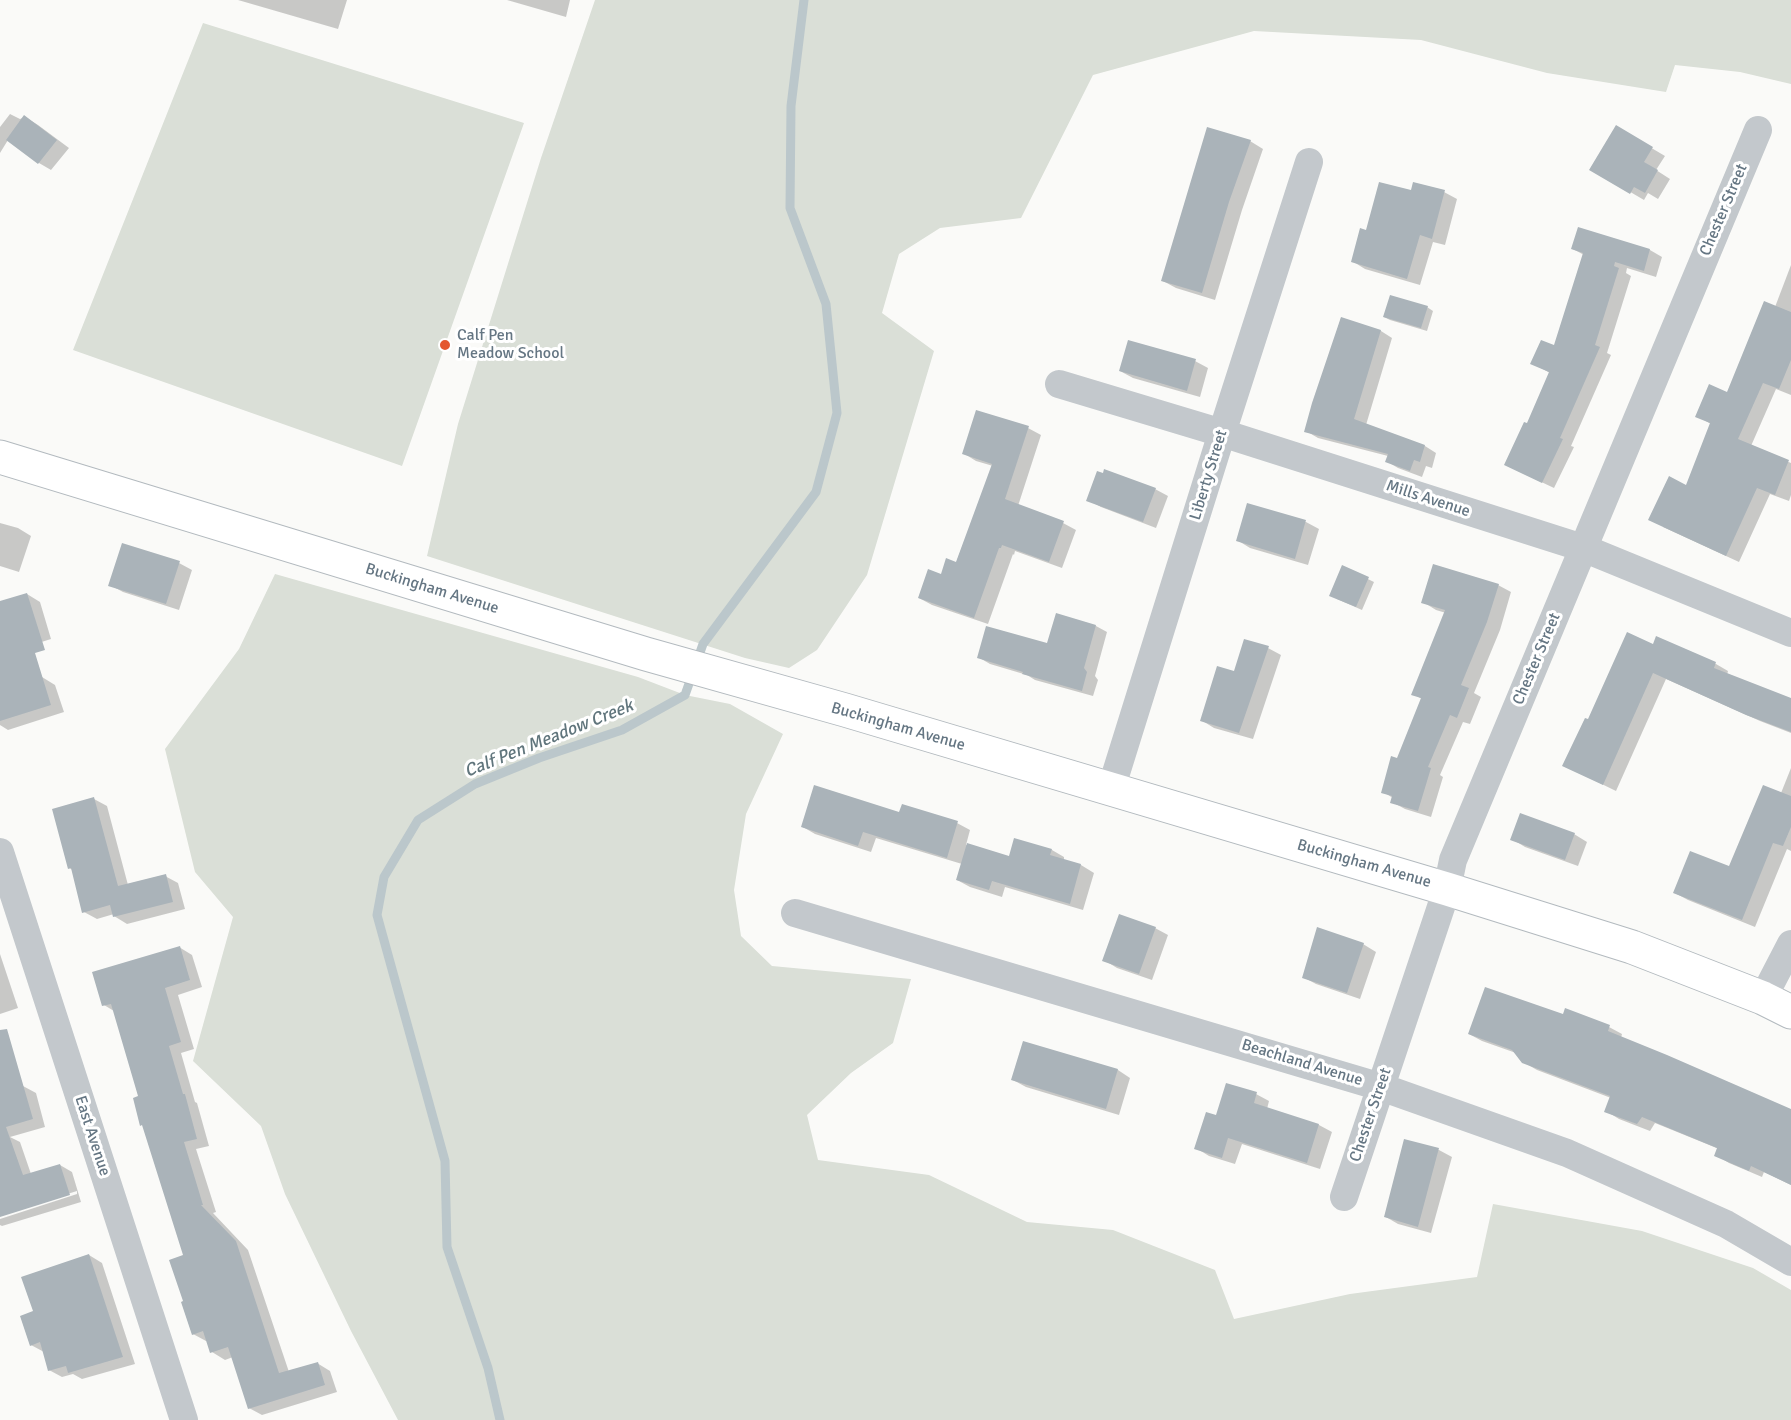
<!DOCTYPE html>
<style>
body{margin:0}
canvas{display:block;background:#fafaf8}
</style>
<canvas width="1791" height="1420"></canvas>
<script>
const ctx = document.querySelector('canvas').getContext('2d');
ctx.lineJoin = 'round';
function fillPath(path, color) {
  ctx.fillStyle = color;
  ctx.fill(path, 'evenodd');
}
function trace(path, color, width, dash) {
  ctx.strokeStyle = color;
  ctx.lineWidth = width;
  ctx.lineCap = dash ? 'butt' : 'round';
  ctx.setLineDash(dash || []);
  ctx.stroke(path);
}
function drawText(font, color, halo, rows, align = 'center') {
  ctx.font = font + ' Signika,sans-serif';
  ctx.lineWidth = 6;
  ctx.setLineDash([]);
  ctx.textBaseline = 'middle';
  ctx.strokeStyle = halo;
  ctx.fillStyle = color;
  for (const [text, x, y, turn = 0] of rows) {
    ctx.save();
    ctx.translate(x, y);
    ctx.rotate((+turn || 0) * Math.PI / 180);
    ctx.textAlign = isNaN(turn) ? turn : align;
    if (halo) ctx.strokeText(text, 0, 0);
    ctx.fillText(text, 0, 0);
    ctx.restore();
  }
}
const green = new Path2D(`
 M595,0H1791V84L1740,72L1675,65L1666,92L1547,73L1421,40L1254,31L1093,75L1021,218L940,228L899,254L882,313L934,351L867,575L817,650L789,668L745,658L427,556L458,424L541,158Z
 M203,23L524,123L402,466L73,350Z
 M275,574L638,677L685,695L730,704L783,734L746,814L734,890L741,936L772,966L911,979L893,1043L851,1073L807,1115L818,1160L929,1175L1027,1222L1113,1230L1215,1270L1234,1319L1350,1294L1477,1277L1493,1204L1642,1231L1753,1268L1791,1290V1420H398L351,1331L285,1194L261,1126L193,1061L233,917L195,872L165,749L239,649Z`);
const shadow = new Path2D(`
 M238,0H347L338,29Z
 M507,0H570L566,17Z
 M10,114L20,119L25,117L38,125L69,148L51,170L39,163L8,140L0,153V127Z
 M1616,127L1665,156L1656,170L1670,179L1658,199L1648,193L1644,200L1591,169Z
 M1250,141L1263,149L1242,210L1215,300L1176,288L1163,281Z
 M1412,192H1444L1457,199L1445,245L1433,242L1420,285L1365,269L1352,261L1368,231Z
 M1579,229L1650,250L1662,257L1656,277L1627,268L1626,273L1631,276L1607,353L1611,355L1571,446L1574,447L1554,488L1518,471L1527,425L1550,373L1532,363L1554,348L1584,255L1573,249Z
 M1791,265V395L1776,389L1751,446L1791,463V495L1789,501L1770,494L1739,562L1663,527L1687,487L1711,424L1697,416L1728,394L1775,307Z
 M1427,307L1433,311L1427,331L1390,320L1384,317Z
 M1341,318L1381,331L1392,338L1366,425L1425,446L1436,453L1432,468L1426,466L1422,477L1398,468L1386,461L1388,456L1318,438L1306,431Z
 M1195,361L1208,368L1200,397L1133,378L1120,371Z
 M1028,428L1041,435L1018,506L1063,523L1076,530L1062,568L1015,551L1014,555L1013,554L988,624L932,605L919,598L956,563L993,466L976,461L963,453Z
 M1155,489L1168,496L1156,528L1101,507L1088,500Z
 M1248,504L1306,522L1319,529L1308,565L1250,548L1237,540Z
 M0,523L18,528L31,536L19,572L0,566Z
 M179,563L192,570L179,610L123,592L110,585Z
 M1343,567L1374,582L1362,610L1337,599Z
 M1498,585L1511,592L1500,630L1474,693L1481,697L1470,724L1463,722L1440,775L1443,777L1431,817L1405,809L1392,802L1393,798L1383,792L1398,760L1422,699L1413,694L1446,613L1436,610L1423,602Z
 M27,594L40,602L51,639L0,655V603Z
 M1057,615L1096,626L1107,632L1095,676L1098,680L1093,696L1035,680L1027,675L990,664L978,657L1048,645Z
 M1657,638L1716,664L1728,671L1727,675L1791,699V733L1760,721L1666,679L1616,791L1577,772L1588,721L1654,646Z
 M1268,648L1281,655L1253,739L1214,728L1201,720L1235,673Z
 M42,677L55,685L64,712L8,730L0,725V692Z
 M1791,768V851L1787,849L1755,927L1688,900L1675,893L1730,868L1781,793Z
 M94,799L107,806L128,885L165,876L178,883L185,909L127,924L114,916V914L97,919L84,912L73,870L69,868Z
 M900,814L957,823L970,830L966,845L1010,858L1052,850L1064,857V860L1081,865L1094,873L1083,910L1005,887L1002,897L970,887L957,880L962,864L876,838L871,852L815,834L803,827Z
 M1574,834L1587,842L1578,866L1525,847L1512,839Z
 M1155,928L1168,935L1152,980L1117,968L1104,960Z
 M1363,944L1376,952L1360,999L1316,984L1303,977Z
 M179,947L192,955L202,987L178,995L194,1049L181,1053L195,1102L197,1103L209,1146L196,1149L216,1212L213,1213L248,1250L289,1372L317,1363L330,1371L337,1392L262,1415L249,1408L233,1357L225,1360L212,1352L208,1340L206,1341L193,1334L185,1302V1256L114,1011L104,1005Z
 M0,954L18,1008L0,1014Z
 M1563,1016L1609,1027L1622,1034L1621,1038L1791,1113V1185L1764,1172L1762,1177L1729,1163L1716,1155L1719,1149L1655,1123L1650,1131L1619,1119L1606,1111L1611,1098L1537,1070L1523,1062L1516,1053L1482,1041L1469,1034Z
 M1024,1043L1118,1070L1130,1078L1119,1115L1026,1087L1013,1080Z
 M23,1086L36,1093L45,1127L10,1137L20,1142L31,1174L60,1165L72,1172L81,1202L2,1226L0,1225V1219L77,1194V1191L0,1215V1093Z
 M1256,1094L1269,1101L1267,1109L1319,1125L1332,1132L1320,1169L1242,1144L1235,1164L1209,1156L1196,1148L1217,1117Z
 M1405,1141L1439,1150L1452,1157L1431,1233L1398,1224L1386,1217Z
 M89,1255L102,1263L135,1364L82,1379L73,1374L62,1377L49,1370L44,1352L31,1345L35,1312Z`);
const stream = new Path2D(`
 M500,1420L488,1368L447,1247L445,1161L377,915L384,877L418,820L475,784L539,758L622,730L685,695L703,644L816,492L837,413L826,304L790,208L791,106L804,0`);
const building = new Path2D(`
 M24,115L57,140L38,164L6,140Z
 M1616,125L1653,147L1644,162L1658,170L1645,193L1634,187L1630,194L1589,170Z
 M1207,127L1251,140L1229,202L1202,293L1161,281Z
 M1379,182L1411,190L1413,182L1445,190L1432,239L1420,235L1407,279L1351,262L1360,228L1366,230Z
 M1578,227L1650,249L1644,271L1615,262L1614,266L1619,268L1595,345L1600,347L1560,438L1563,439L1542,483L1504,465L1524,422L1527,423L1549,372L1530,364L1541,340L1554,345L1583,253L1571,249Z
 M1390,295L1428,306L1421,328L1383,317Z
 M1764,301L1791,312V360L1779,389L1763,383L1738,439L1789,460L1775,495L1757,488L1726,556L1648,520L1669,476L1686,485L1710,423L1695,417L1709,384L1727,392Z
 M1341,317L1381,330L1354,419L1425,445L1420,462L1414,460L1410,471L1385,462L1388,454L1304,432L1312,403Z
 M1128,340L1196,359L1187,391L1119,371Z
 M976,410L1029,426L1005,499L1064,521L1049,562L1002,545L1001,548H999L974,618L918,598L928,569L941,574L946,558L956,562L992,464L962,454Z
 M1104,469L1156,488L1143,522L1086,501L1097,471L1103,473Z
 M1247,503L1306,520L1295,559L1236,541Z
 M122,543L180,561L166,604L108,586Z
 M1433,564L1499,584L1487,622L1461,685L1469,688L1457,718L1450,715L1428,767L1431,768L1418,811L1390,803L1392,796L1381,793L1391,756L1397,758L1421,698L1411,695L1445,610L1421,603Z
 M1342,565L1369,577L1356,607L1329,596Z
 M27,593L45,650L35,653L51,705L0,721V601Z
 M1056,613L1096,625L1084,668L1087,672L1082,691L1022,674L1023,672L977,658L986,626L1047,643Z
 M1627,632L1653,644L1656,636L1716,662L1714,668L1791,698V732L1746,715L1653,673L1603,785L1562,766L1585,718L1588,719Z
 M1244,639L1269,646L1239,733L1200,721L1217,666L1234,671Z
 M814,785L899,812L902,804L958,821L947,858L863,832L858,846L801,827Z
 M1763,785L1791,796V827L1783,846L1773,843L1742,920L1673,893L1690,851L1729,866Z
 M94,797L118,886L166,874L173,902L113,917L110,905L82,913L71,868L68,869L52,809Z
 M1520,813L1575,833L1565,860L1510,840Z
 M1014,838L1052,849L1050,855L1081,864L1070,904L992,881L989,890L956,880L967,843L1009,856Z
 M1119,914L1156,927L1139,974L1102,961Z
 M1317,927L1364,943L1347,993L1302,978Z
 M180,946L190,980L165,988L181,1042L169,1046L183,1094H185L197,1139L184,1142L203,1205H201L236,1241L279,1373L318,1362L325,1385L248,1409L228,1347L210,1353L203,1331L192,1335L181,1302L183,1301L169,1260L183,1255L142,1125L140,1126L133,1098L138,1096L111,1004L102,1006L92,972Z
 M1485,987L1563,1014L1565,1008L1610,1025L1608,1031L1667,1055L1791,1109V1185L1751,1166L1749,1171L1714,1156L1717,1148L1642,1117L1637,1124L1604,1112L1610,1096L1522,1063L1512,1050L1468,1034Z
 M7,1029L33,1119L6,1127L23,1175L60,1164L70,1195L0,1217V1030Z
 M1023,1041L1118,1069L1106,1109L1011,1080Z
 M1226,1083L1257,1092L1254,1103L1319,1124L1307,1163L1228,1138L1222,1158L1194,1149L1206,1112L1216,1115Z
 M1404,1139L1439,1148L1418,1227L1384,1217Z
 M89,1254L123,1357L68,1373L66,1366L48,1371L40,1342L30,1346L20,1316L33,1311L21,1277Z`);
const street = new Path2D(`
 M1059,384L1222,433L1583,548L1791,633
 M1111,789L1222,433L1309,162
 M0,852L184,1420
 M795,913L1381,1087L1567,1153L1726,1224L1791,1262
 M1763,998L1791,944
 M1344,1197L1447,889L1453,860L1758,130`);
const secondary = new Path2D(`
 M0,457L646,654L845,710L1447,889L1632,947L1763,998L1791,1012`);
const markers = [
 [445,345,6,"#e4572e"]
];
const streetNames = [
 ["Chester Street",1724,210,-67],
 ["Liberty Street",1209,475,-73],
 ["Mills Avenue",1428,499,18],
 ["Buckingham Avenue",432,589,17],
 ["Chester Street",1537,659,-67],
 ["Buckingham Avenue",898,727,16],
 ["Buckingham Avenue",1364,864,16],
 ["Beachland Avenue",1302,1063,17],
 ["Chester Street",1371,1115,-71],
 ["East Avenue",92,1136,72]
];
const poiNames = [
 ["Calf Pen",457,336],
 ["Meadow School",457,354]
];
const waterNames = [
 ["Calf Pen Meadow Creek",549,739,-22]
];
fillPath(green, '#dadfd7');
fillPath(shadow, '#0003');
trace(stream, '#bbc7cb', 9);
fillPath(building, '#aab3b9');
trace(secondary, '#b3babf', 35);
trace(street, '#c3c8cc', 28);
trace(secondary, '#fff', 33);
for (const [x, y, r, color] of markers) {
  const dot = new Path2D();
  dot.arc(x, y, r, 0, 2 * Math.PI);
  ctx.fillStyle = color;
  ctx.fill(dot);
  trace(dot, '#fff', 2);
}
drawText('16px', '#657683', '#fff', streetNames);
drawText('16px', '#657683', '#fff', poiNames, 'left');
drawText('italic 18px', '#60757c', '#fff', waterNames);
</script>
